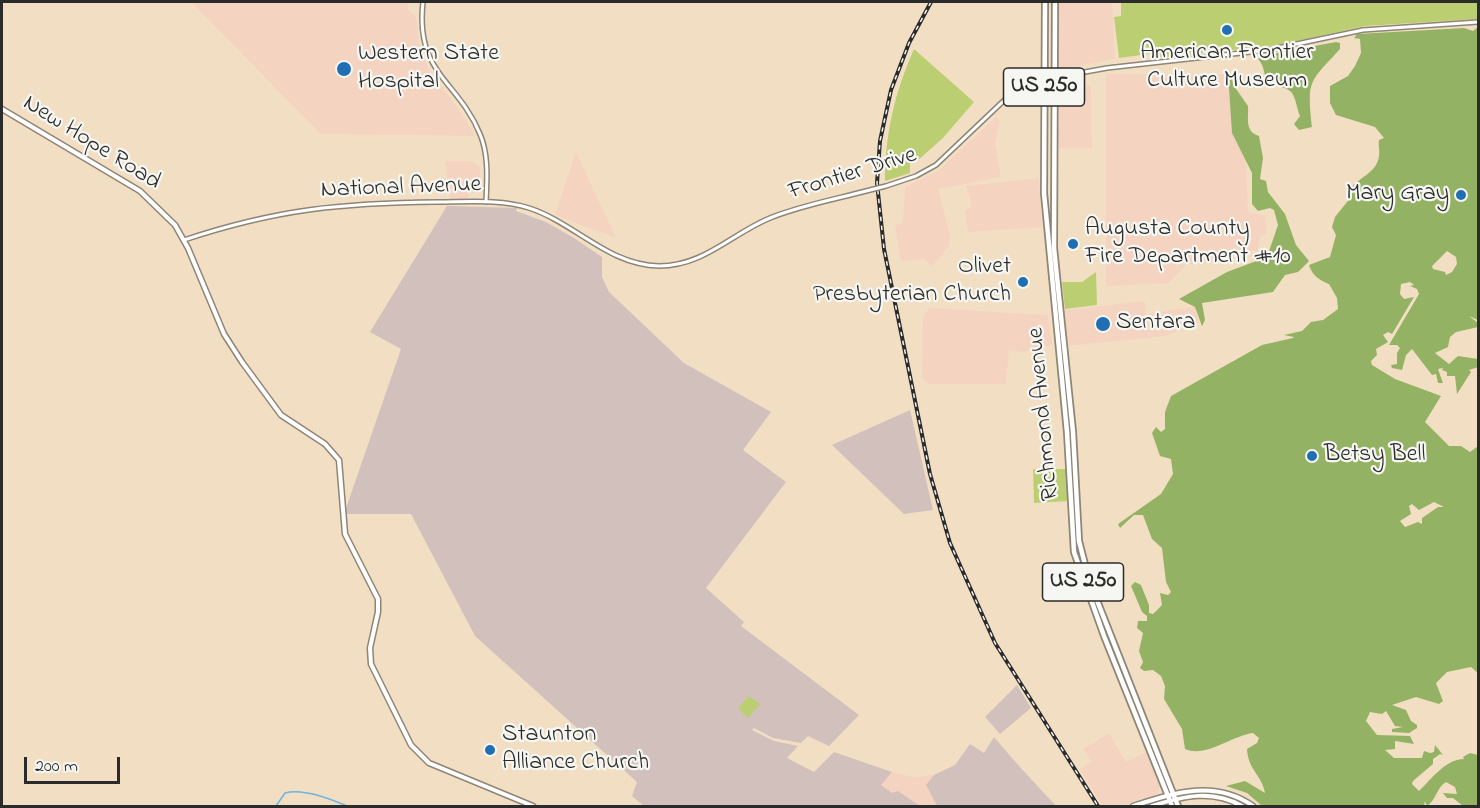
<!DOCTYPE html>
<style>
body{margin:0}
#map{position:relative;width:1480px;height:808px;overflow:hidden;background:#f2dfc3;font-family:"Indie Flower",sans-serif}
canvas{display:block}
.frame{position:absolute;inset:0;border:3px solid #2b2b2b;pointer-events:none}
.scale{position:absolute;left:24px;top:757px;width:96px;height:27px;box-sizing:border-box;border:3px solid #2b2b2b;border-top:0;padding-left:8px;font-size:18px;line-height:21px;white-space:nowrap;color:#2b2b2b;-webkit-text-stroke:4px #f6f6f2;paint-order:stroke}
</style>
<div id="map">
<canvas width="1480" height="808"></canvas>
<div class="frame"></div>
<div class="scale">200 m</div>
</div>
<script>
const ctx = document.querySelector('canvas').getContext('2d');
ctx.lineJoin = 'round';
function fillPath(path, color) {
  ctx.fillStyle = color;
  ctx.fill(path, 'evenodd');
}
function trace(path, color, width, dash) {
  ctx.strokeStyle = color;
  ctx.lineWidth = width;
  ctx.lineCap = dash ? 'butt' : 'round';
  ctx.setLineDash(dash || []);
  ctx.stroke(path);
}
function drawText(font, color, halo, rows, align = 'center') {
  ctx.font = font + ' "Indie Flower",sans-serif';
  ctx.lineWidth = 4.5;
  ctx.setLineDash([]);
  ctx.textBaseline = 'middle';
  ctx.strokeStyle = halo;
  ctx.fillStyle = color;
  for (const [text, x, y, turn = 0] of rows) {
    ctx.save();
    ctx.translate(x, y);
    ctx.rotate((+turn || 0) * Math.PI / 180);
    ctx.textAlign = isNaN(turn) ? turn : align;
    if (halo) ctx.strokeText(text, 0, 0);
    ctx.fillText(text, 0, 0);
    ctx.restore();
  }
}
const built = new Path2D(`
 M191,2H408V10L416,17L419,43L428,68L465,118L475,136L321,134Z
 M1058,2H1112L1115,59L1063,69L1058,65Z
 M1106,74H1228L1232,133L1246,159L1248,213L1265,215L1267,234L1260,236L1258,251L1222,252L1221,263L1187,264L1169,283L1106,286Z
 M1078,79L1091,86L1092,148H1057L1060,84Z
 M996,117L1000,121L995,143L1001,177L938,189L950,235L949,246L931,267L925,259L901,261L895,226L903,222L905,187L938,171Z
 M575,154H577L616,238L555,215Z
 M445,161H471L480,167V193H469L468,199H450Z
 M1039,178L1042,227L968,232L965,212L972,206L966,186Z
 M1136,302H1145L1146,314L1195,307L1199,323L1165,336L1069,346L1065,310Z
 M929,308L1048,315L1052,345L1023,352L1009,350L1006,384H929L922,378L923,317Z
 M1109,733L1126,762L1146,752L1160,787L1156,796L1122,806H1103L1080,770L1092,761L1083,749Z
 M892,772L913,777L934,775L926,785L937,806H920L898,791L892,793L881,785Z`);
const industrial = new Path2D(`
 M447,206L517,208L516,211L546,222L574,238L602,257V277L609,292L684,363L771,412L743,450L786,482L706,588L744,622L741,626L859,715L829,746L808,736L801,743L773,738L754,728L752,730L774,741L798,746L787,758L814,772L834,752L892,772L881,785L892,793L898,791L920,806H644L632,796L637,782L475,636L411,514H344L401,349L370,332Z
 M910,410L933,510L904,514L832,445Z
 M1017,685L1031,708L1000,734L985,717Z
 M994,737L1019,766L1056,806H937L926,785L934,775L955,765L970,744L984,753Z`);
const green = new Path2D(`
 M1121,2H1478V19L1365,26L1278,45L1168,57H1157L1156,53L1119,58L1114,17L1121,16Z
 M914,49L974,102L943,138L917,161H910V173L885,181C885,133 895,92 914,49Z
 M1096,272L1097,305L1065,309L1062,282H1082Z
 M1033,469H1066L1068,501L1034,503Z
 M749,696L760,704L748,718L738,708Z`);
const forest = new Path2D(`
 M1478,27V320L1469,316L1478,323V327L1456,332L1450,337L1448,347L1435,353L1449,364L1458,356L1478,359V367L1469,370L1471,372L1457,394L1455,376H1447V372L1442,370L1443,368L1438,369L1443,383H1438L1436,374L1432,375L1412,349L1406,355L1402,370L1392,368L1391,365L1397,364V353L1400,348L1397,345H1389L1419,294L1417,289L1410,286L1405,287L1414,285L1410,282L1401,284L1400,294L1404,299L1414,297L1392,334L1388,332L1383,335L1388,342L1376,349L1377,355L1371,361L1372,365L1395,379L1441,396L1425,422L1449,446H1461L1470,452L1478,446V673L1471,667L1447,672L1436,683L1443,701L1439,704L1416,697L1392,705L1406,710L1411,721L1417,725V728L1409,733L1392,732V729L1403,727L1395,726L1386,711L1382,714L1370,712L1366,721L1377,735L1410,736L1414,744L1395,741V749L1385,750L1394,758H1422L1424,751L1430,753L1434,752L1435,745L1443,755L1440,754L1433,759V764L1413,781L1412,784L1419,791C1431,780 1445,759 1464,759L1463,757L1470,753L1478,755V806H1463L1453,798H1447L1443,793L1457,794L1455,787L1446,782C1436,788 1437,799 1427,806L1425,801L1424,806H1262L1247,793L1226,786L1245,781L1265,793C1262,775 1248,770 1247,749L1257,743L1259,738L1253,733C1231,736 1206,758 1185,749L1182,729L1164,699L1165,686L1161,676L1153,670L1144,671L1140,668L1143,662L1139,651L1143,633L1137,628L1138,621H1147V616L1142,612L1131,586L1135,582L1141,585L1149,605V613L1153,614L1162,605L1160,593L1168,595L1171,592L1166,582L1162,548L1152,539L1143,515H1134L1120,528L1118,524L1161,494L1173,474L1171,459L1160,456L1152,433L1156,427L1161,432L1165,429V412L1171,396L1262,345L1293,338L1294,337L1284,335L1302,331L1311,322L1323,320L1338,309L1337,298L1329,284C1321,281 1312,276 1309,265L1330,257L1336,235L1332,227L1335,217L1351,197L1350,189C1359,177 1377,173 1379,156C1380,150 1378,146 1379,140L1384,138L1375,127L1336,115L1330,103V86L1348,76L1355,66L1361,53L1360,39L1354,38L1357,34L1464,28L1473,31ZM1447,251L1456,257L1457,264L1452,272L1446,275L1445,272L1433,269L1432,266ZM1434,502L1444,507H1438L1422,518V524L1418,522L1405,527L1400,521L1411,514L1409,506L1412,504L1419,510Z
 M1336,42L1340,43V49C1309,83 1307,79 1312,127L1299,130L1294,124L1300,116C1297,109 1296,99 1292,93C1286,85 1270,87 1267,81C1263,72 1265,67 1258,59L1261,56Z
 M1228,74H1231L1234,86L1248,106C1249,118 1244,131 1259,136L1263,158L1260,179L1266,181L1268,192L1285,214L1296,245L1309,261L1298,272L1285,275L1273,292L1202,303L1205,320L1202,326L1195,307L1179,299L1227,272L1267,257L1278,225L1274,210L1270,208L1258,211L1252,204V173L1232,133Z`);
const stream = new Path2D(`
 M276,806L285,793C302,788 331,799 347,806`);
const tertiary = new Path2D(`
 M423,2C415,74 458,80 480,134C489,155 487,180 486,202
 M886,186L916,176L936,165L1015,90L1030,82L1107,68L1268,50L1363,30L1478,22
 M184,240C277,209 342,203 438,202C467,202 501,199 529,208C575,223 608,265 659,266C704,266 731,234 770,218C802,205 837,199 870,190`);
const secondary = new Path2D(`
 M2,109L140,191L175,225L188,248L224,334L242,362L281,415L325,444L339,460L345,534L378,599V612L370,648L371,664L411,745L429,763L533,806
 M1133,806C1174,793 1214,779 1253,806
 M1152,806C1184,796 1212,789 1242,806`);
const primary = new Path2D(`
 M1045,2L1044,193L1067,432L1074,552L1104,636L1172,806
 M1055,2L1054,248L1073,432L1079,541L1089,580L1178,806`);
const rail = new Path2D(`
 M931,2L909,43L891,90L880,141L877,183L884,249L930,474L950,543L995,643L1098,806`);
const tertiaryBridge = new Path2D(`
 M870,190L886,186`);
const markers = [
 [1227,30,6,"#1f6fb2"],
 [344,69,8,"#1f6fb2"],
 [1461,195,6,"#1f6fb2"],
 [1073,244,6,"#1f6fb2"],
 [1023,282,6,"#1f6fb2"],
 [1103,324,8,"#1f6fb2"],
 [1312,456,6,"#1f6fb2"],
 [490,750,6,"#1f6fb2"]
];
const shields = [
 [1044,87,81],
 [1083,582,81]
];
const shieldNames = [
 ["US 250",1044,87],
 ["US 250",1083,582]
];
const poiNames = [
 ["American Frontier",1227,54,"center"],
 ["Culture Museum",1227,82,"center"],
 ["Western State",358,55],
 ["Hospital",358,83],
 ["Mary Gray",1449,195,"right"],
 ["Augusta County",1085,230],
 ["Fire Department #10",1085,258],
 ["Olivet",1011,268,"right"],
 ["Presbyterian Church",1011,296,"right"],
 ["Sentara",1116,324],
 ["Betsy Bell",1324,456],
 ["Staunton",502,736],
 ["Alliance Church",502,764]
];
const streetNames = [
 ["New Hope Road",91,144,32],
 ["Frontier Drive",853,175,-17],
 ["National Avenue",401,189,-2],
 ["Richmond Avenue",1045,414,-95]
];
fillPath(built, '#f5d3c1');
fillPath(industrial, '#d1c0bc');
fillPath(green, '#bbcf72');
fillPath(forest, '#94b264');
trace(stream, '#6bb4e3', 1.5);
trace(tertiary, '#8e8577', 6);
trace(secondary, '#8e8577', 7);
trace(primary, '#8e8577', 8);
trace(tertiary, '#fff', 3);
trace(secondary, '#fff', 4);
trace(primary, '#fff', 4.5);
trace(rail, '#2b2b2b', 4);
trace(rail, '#f6f6f2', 1.5, [4.5]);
trace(tertiaryBridge, '#8e8577', 6, []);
trace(tertiaryBridge, '#fff', 3);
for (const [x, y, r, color] of markers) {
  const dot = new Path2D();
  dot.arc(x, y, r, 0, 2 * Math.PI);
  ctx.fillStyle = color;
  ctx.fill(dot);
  trace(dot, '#f6f6f2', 2);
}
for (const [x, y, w] of shields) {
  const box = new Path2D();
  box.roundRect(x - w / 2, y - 19, w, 38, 4.5);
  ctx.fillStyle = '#f6f6f2';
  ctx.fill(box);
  trace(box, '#2b2b2b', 1.5);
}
drawText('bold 22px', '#2b2b2b', null, shieldNames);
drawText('24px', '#2b2b2b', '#f6f6f2', poiNames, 'left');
drawText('24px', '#2b2b2b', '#f6f6f2', streetNames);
</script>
